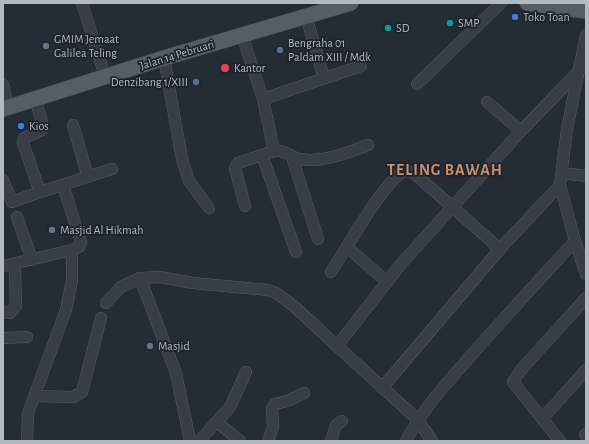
<!DOCTYPE html>
<style>
body{margin:0}
#map{position:relative;width:589px;height:444px;overflow:hidden;background:#242c36;font-family:"Alegreya Sans",sans-serif}
canvas{display:block}
.frame{position:absolute;inset:0;border:4px solid #b2b9c3;pointer-events:none}
</style>
<div id="map">
<canvas width="589" height="444"></canvas>
<div class="frame"></div>
</div>
<script>
const ctx = document.querySelector('canvas').getContext('2d');
ctx.lineJoin = 'round';
function trace(path, color, width, dash) {
  ctx.strokeStyle = color;
  ctx.lineWidth = width;
  ctx.lineCap = dash ? 'butt' : 'round';
  ctx.setLineDash(dash || []);
  ctx.stroke(path);
}
function drawText(font, color, halo, rows, align = 'center') {
  ctx.font = font + ' "Alegreya Sans",sans-serif';
  ctx.lineWidth = 3.5;
  ctx.setLineDash([]);
  ctx.textBaseline = 'middle';
  ctx.strokeStyle = halo;
  ctx.fillStyle = color;
  for (const [text, x, y, turn = 0] of rows) {
    ctx.save();
    ctx.translate(x, y);
    ctx.rotate((+turn || 0) * Math.PI / 180);
    ctx.textAlign = isNaN(turn) ? turn : align;
    if (halo) ctx.strokeText(text, 0, 0);
    ctx.fillText(text, 0, 0);
    ctx.restore();
  }
}
const minor = new Path2D(`
 M82,3L105,76
 M306,16L324,78
 M242,35L263,99L274,151C285,149 289,157 300,159C323,163 346,153 368,145
 M586,35L567,129L560,185L575,241L586,274
 M164,58L182,159L189,181L209,208
 M417,84L501,3
 M3,85L8,107
 M35,98L43,126L42,130L24,138L23,143L40,192L112,169
 M263,99L361,66
 M487,102L521,131
 M73,125L88,177
 M274,151L262,155L296,252
 M292,157L318,239
 M561,173L586,176
 M3,180L12,202L40,192
 M245,206L235,168L238,163L262,155
 M17,217L32,260
 M347,247L387,282
 M3,266L72,250L79,247L81,242L63,185
 M331,272C345,251 384,181 403,172C408,170 411,172 415,174L500,249
 M140,278L176,373L190,441
 M106,303L121,287L140,278L160,277L193,283L268,290L278,294L296,308L337,346L417,419L432,441
 M3,312L10,313L16,306L15,264
 M3,338L27,337
 M337,346L401,264L521,131L580,70
 M382,388L500,249L560,185
 M34,396L73,397L82,392L101,318
 M542,419L586,370
 M217,422L240,441
 M585,435L586,434
 M27,441L28,413L66,310L72,280V250
 M199,441L230,407L246,372
 M268,441L273,427L272,408L275,404L287,401L304,393
 M331,441L336,425L342,421
 M406,441C422,410 445,385 468,359C503,319 539,280 575,241
 M560,441L513,382L520,371L586,298`);
const major = new Path2D(`
 M527,3L586,11
 M3,109L164,58L351,3`);
const markers = [
 [515,17,4,"#3f7fe0"],
 [450,23,4,"#0f9aa8"],
 [388,28,4,"#0f9aa8"],
 [46,46,4,"#6b7280"],
 [280,50,4,"#5c6f8a"],
 [225,68,5,"#e0444e"],
 [196,82,4,"#5c6f8a"],
 [21,126,4,"#3f7fe0"],
 [52,230,4,"#6b7280"],
 [150,346,4,"#6b7280"]
];
const poiNames = [
 ["Toko Toan",523,17],
 ["SMP",458,23],
 ["SD",396,28],
 ["GMIM Jemaat",54,39],
 ["Galilea Teling",54,53],
 ["Bengraha 01",288,43],
 ["Paldam XIII / Mdk",288,57],
 ["Kantor",234,68],
 ["Denzibang 1/XIII",188,82,"right"],
 ["Kios",29,126],
 ["Masjid Al Hikmah",60,230],
 ["Masjid",158,346]
];
const streetNames = [
 ["Jalan 14 Pebruari",177,55,-17]
];
const districtNames = [
 ["TELING BAWAH",445,170]
];
trace(minor, '#555c65', 12);
trace(major, '#404750', 16);
trace(minor, '#373e47', 11);
trace(major, '#555d67', 15);
for (const [x, y, r, color] of markers) {
  const dot = new Path2D();
  dot.arc(x, y, r, 0, 2 * Math.PI);
  ctx.fillStyle = color;
  ctx.fill(dot);
  trace(dot, '#1c232c', 1.5);
}
drawText('12px', '#b2b9c3', '#1c232c', poiNames, 'left');
drawText('12px', '#b2b9c3', '#1c232c', streetNames);
ctx.letterSpacing = '1px';
drawText('bold 16px', '#c6906a', '#1c232c', districtNames);
ctx.letterSpacing = '0px';
</script>
